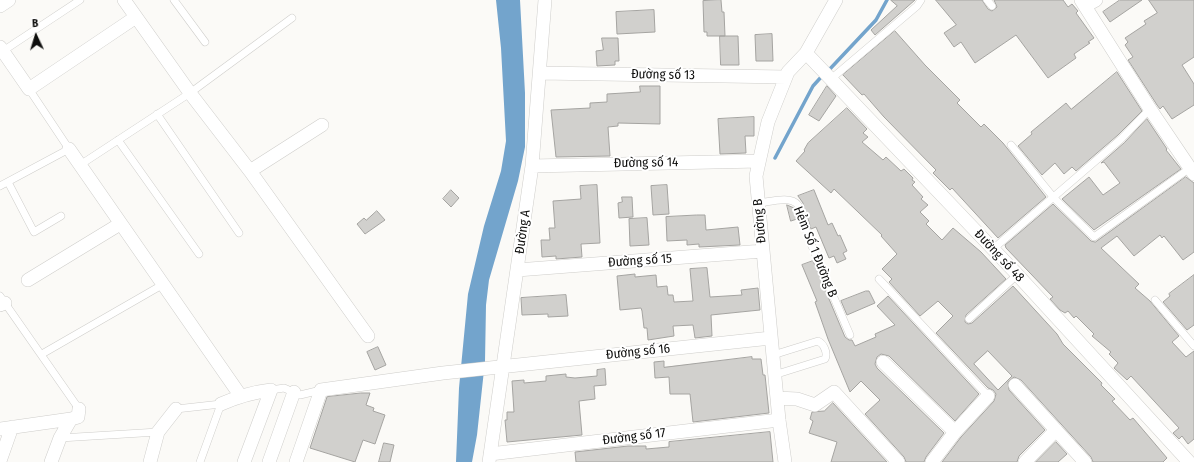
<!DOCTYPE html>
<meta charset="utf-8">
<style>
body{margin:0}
#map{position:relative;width:1194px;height:462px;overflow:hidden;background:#fbfaf7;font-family:"Fira Sans Condensed",sans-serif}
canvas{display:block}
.north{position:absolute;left:16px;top:16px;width:40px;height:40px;-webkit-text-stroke:3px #fff;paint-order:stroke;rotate:356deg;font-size:11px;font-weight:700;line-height:16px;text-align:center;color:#0e0e0d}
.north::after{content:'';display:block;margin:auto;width:14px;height:18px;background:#0e0e0d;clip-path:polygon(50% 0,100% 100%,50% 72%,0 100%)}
</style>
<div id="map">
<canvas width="1194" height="462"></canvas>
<div class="north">B</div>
</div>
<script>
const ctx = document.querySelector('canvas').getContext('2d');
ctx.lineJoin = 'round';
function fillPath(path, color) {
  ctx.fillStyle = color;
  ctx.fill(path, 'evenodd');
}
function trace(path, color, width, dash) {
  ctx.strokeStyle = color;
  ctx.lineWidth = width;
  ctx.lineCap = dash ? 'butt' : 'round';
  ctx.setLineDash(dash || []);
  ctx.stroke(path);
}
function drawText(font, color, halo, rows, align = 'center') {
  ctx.font = font + ' "Fira Sans Condensed",sans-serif';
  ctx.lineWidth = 4;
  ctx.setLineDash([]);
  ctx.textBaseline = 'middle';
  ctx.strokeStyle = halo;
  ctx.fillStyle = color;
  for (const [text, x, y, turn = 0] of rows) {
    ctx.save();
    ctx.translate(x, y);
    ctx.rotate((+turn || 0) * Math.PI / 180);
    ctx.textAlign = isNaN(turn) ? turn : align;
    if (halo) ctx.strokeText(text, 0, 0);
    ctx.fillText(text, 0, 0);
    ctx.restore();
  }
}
const water = new Path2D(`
 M496,0H520L525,93V147L518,181L489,280L486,305L485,361L477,435L472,462H456L459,388L468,294L484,226L501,171L506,141L501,48Z`);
const stream = new Path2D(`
 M828,71L876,20L887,0
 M775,158L813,86L823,75`);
const building = new Path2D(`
 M721,0L722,12H724L725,36H707V32H704L703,1Z
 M891,0H915L875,35L871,30L897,6Z
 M936,0H982L988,9L992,11L997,7L994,0H1063L1068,7L1072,4L1078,11L1076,13L1094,38L1088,42L1090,43L1074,54L1076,58L1048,78L1016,35L975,63L961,42L954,47L944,33L956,25Z
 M1120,0H1142L1110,22L1103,12Z
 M1149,0H1194V57L1182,65L1194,84V105L1172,119L1163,106L1160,109L1157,105L1128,60L1133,57L1125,45L1128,42L1125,38L1146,24L1144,21L1157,13Z
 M654,10L655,32L617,34L616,12Z
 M895,31L925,65L960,100L957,103L981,127L984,124L1003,143L1046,197L998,238L952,188L950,190L933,173L936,170L884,117L864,94L862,95L843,75Z
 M772,34L773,61H756L755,35Z
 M720,36H738L739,65H721Z
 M602,38H618L619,61H615V65L597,66L596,51L603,50Z
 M1117,72L1142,111L1118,135L1076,171L1072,167L1064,174L1055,163L1042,175L1018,146L1032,134L1031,132L1066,103L1071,109Z
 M640,86H660V124L618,123V126L608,127L610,156L556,157L551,110L590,108V103L607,102V94L640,92Z
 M827,86L836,96L819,121L809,115Z
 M847,108L867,129L863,133L868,137L862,142L883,160L886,157L901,171L904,169L913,178L912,180L915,182L912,185L923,197L921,199L928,205L920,212L929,221L926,224L942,240L953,228L981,252L1006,279L966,315L965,322L968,324L972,323L1013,286L1057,334L1063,344L1102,383L1101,385L1115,399L1112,401L1130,420L1133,418L1167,458L1163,462H1093L1091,457L1021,380L1014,377L1008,382L1009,390L1045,430L1019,456L1017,462H942L961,437L994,401L996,394L993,390L988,388L936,333L953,316L938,301L920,316L889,282L892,279L882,269L897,254L881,236L882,235L834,189L831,193L796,161L805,151L804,150L808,143ZM988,351L1012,376L998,390L974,364Z
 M754,117V136H745L746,153L720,154L718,119Z
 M1147,119L1167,149L1166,150L1181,169L1094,230L1062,199L1089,177L1103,195L1120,183L1104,162L1101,163L1124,143Z
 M1186,177L1194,183V252L1183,260L1164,236L1162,238L1160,235L1134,256L1117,236L1101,248L1139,284L1135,288L1150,301L1179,336L1172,342L1186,357L1194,351V439L1188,444L1182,436L1179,439L1173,433L1179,428L1131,376L1127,380L1114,368L1118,363L1109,354L1111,352L1092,336L1094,334L1076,316L1074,318L1068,311L1065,313L1060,310L1050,299L1053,297L1006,248L1005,245L1053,204L1091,241L1095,242Z
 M597,185L600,243L581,244L582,257L556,259V256L542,257L541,240H550L549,228H555L553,201L581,199L580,186Z
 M667,185L669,214L653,215L651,186Z
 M451,190L459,198L451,207L443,199Z
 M814,190L828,225L832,223L838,236L840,235L847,251L843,253L846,259L837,263L834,256L829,258L816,227L811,229L803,203L798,196Z
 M622,197H632L633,217L619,218L618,203L622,202Z
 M787,205L794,208L797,219L791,221Z
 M377,211L385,220L365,234L357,224L364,218L366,220Z
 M697,215H705L706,230L738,227L740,245L699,247V244L687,245V240L667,241L666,217Z
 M647,218L649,245L630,246L629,219Z
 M813,261L845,337L849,340H852L855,346L876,337L875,334L895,325L877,306L888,296L979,394L955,421L889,356L881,354L877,357L875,364L877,368L944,433L926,457L924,462H906L904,457L865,414L880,400L861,381L850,392L828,339L815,302L817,301L802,265Z
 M707,268L710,297L742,295L741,290L758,288L760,310L711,315L712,336L695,338L693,325L673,326L674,336L648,340L647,328H644L642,311L641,308L620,310L617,276L635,274V277L656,275L657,287L667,286L668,295H673L674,302L693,301L690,269Z
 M1194,275V325L1187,330L1163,302L1170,296L1169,294Z
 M866,291H869L875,303L847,315L841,301Z
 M566,295L568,316L548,317V314L522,315L521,298Z
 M378,347L386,365L375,370L367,352Z
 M752,357V359H761L763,375H765L769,413L693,422L690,394H670L669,377L655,378L654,362L664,361V367Z
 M605,369L606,385L594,386L595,399L579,401L582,435L507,442L505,420H507V412H514L512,381L524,380V383L546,381V376L566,374V377L575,378L597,376V370Z
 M361,393H370L366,405L374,408L373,411L385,415L375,444L363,440L355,462L310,448L327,397Z
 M833,403L887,462H831L837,442L809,433L813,421L810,419L812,412L824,411Z
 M770,432L773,462H576L575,452L628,446H646V449L669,447V442Z
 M1056,442L1067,454L1058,462H1036Z
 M384,443L394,445L390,462H379Z`);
const service = new Path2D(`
 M174,0L205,42
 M987,0L992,6
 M3,51L80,0
 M831,79L917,6L921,0
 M157,114L239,233
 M118,140L199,254
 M1011,145L1054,198L1094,237L1190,168
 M80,165L190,93L292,18
 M8,182L34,232L61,216
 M0,186L69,149L29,89
 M759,203C769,202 791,195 798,205L811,244L850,335
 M993,249L1121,139L1150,109
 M879,279L988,396
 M0,296L79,409
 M1155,300L1194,346
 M969,319L1017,275
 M42,354L162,285
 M773,355L818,341C824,344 828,353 825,359L774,375
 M271,390L284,388L300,395L321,390
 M176,409L221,404L200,462
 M60,438L158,432`);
const minor = new Path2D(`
 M124,0L190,93L250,171L368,336
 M1081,0L1150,109L1194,174
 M0,6L9,0
 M1085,6L1096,0
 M0,47L29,89L136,17
 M806,53L1014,271L1189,462
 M540,73L786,77
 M69,149L240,395
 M532,166L759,161
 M250,171L322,125
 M517,270L763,251
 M28,280L120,224
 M0,305L5,303
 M883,362L955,432
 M1015,385L1085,462
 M777,398L797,399L815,405L834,392L898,462
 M221,404C237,397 254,392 271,390L244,462
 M0,429L71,419L78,417L79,409
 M490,454L779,420
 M0,461L12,427
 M51,462L60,438L71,419
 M150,462L158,432L176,409
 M269,462L294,392
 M296,462L321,390L443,373L771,338
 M489,462L532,166L545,0
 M785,462L779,420L756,176L768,122L788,72L806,53L836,0
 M932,462L955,432L988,396
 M1025,462L1056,430`);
const streetNames = [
 ["Đường số 13",663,75,1],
 ["Đường số 14",646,163,-1],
 ["Đường B",760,221,-95],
 ["Đường A",523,232,-82],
 ["Hẻm Số 1 Đường B",815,252,68],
 ["Đường số 48",999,256,47],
 ["Đường số 15",640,261,-4],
 ["Đường số 16",638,352,-6],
 ["Đường số 17",634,437,-7]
];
fillPath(water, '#73a4cc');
trace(stream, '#73a4cc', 3.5);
fillPath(building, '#d1d0cd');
trace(building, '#a5a4a1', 1);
trace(service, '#cecdca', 8);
trace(minor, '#cecdca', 14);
trace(service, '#fff', 7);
trace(minor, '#fff', 13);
drawText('13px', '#0e0e0d', '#fff', streetNames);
</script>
